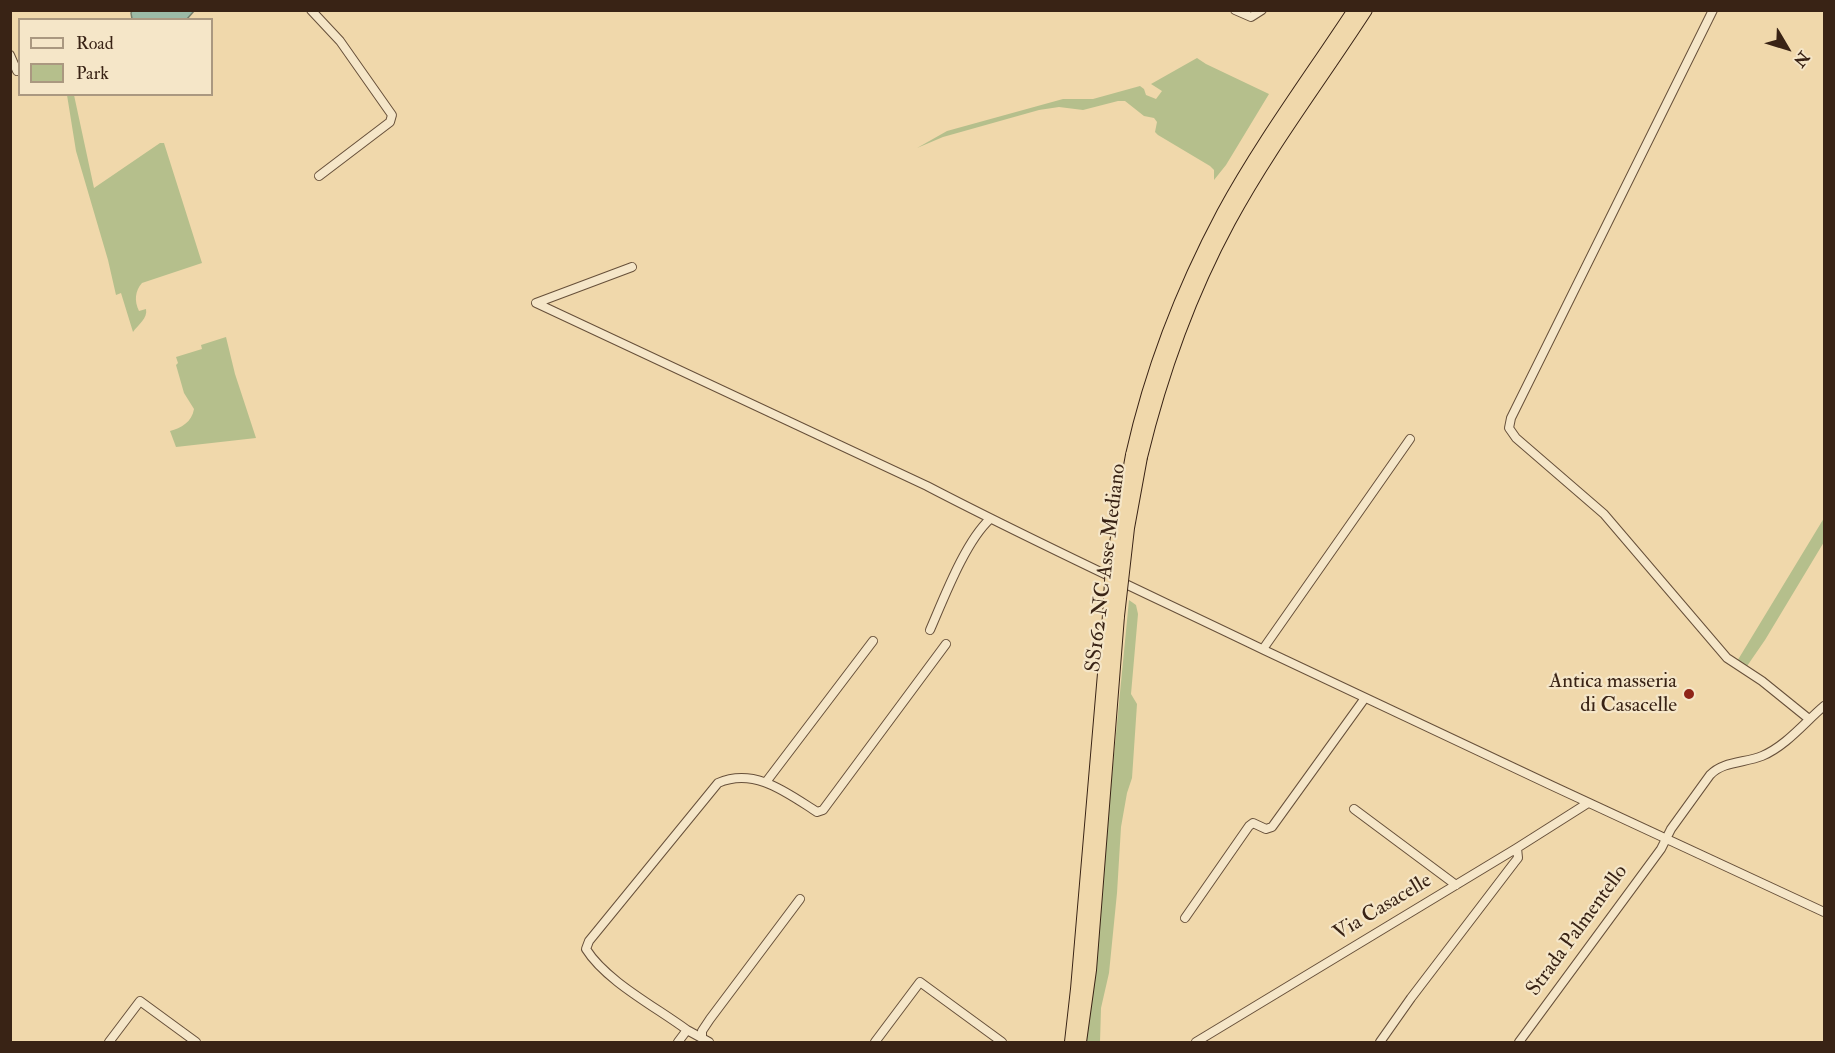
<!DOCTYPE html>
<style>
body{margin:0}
#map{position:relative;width:1835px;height:1053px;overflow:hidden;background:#f0d8ab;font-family:"IM FELL Double Pica",serif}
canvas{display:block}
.frame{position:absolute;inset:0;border:12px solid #392315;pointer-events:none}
.legend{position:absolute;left:18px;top:18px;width:195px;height:78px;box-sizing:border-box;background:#f5e6c8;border:2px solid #aa9880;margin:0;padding:8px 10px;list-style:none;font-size:18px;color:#392315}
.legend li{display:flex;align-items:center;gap:12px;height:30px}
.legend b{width:30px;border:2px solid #aa9880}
.north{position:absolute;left:1757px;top:18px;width:60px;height:60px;-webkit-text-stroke:4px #f5e6c8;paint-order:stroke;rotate:128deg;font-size:16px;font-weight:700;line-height:24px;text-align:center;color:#392315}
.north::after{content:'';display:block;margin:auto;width:21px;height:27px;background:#392315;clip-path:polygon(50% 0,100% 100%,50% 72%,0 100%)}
</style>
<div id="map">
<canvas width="1835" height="1053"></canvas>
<div class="frame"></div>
<ul class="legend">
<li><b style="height:8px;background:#f5e6c8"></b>Road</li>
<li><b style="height:16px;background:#b5bf8c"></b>Park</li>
</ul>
<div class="north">N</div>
</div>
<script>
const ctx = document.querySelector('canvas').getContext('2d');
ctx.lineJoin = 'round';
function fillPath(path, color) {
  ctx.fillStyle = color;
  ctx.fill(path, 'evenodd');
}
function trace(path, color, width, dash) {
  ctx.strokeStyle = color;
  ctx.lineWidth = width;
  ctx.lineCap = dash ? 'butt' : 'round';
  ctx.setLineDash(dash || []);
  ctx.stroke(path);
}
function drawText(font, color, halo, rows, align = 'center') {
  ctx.font = font + ' "IM FELL Double Pica",serif';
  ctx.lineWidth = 4.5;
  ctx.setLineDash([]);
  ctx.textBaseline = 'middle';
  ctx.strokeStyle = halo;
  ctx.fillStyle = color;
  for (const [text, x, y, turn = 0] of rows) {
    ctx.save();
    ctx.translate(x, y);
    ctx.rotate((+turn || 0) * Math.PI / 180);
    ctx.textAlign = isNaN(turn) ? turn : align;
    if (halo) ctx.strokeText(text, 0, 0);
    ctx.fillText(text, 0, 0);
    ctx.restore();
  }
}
const green = new Path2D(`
 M1197,58L1206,64L1269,94L1226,165L1214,180V170L1210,166L1158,135L1155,132L1157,122L1154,118L1144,116L1125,101H1118L1083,110L1059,107L1039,110L943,137L917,148L947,131L1063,99H1093L1140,86L1144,89L1146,95L1156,99L1162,91L1151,84Z
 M67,95H74L94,188L160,143H164L202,263L142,283C135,291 134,301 139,311L146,309C148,318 138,325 133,332L121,293L116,295L108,260L76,151Z
 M226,337L235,374L256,438L176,447L170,431C181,428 192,422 194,409L184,393L176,365L178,363L176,357L202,349L201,345Z
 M1824,518V542L1765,640L1745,669L1736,663Z
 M1129,600L1136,605L1138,614L1131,694L1137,704L1132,778L1127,793L1121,827L1117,893L1109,973L1101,1008L1100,1042H1086Z`);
const water = new Path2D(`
 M132,11V10L194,11L187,19H132L131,13Z`);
const minor = new Path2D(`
 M311,10L340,41L392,115L390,122L319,176
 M1235,10L1251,17L1262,10
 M1713,10L1511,418L1509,428L1516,438L1604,514L1727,658L1762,681L1809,719
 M10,55L17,71
 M632,267L536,303L927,486C1038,544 1152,596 1264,650C1450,738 1637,826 1824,912
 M930,630C944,598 965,542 990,519
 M1263,649L1410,439
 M766,782L873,641
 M1354,809L1456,885
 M1185,918L1249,826L1253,823L1266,829L1272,827L1365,698
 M687,1030L709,1042
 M702,1037V1031L710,1019L800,899
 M109,1042L140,1001L196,1042
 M678,1042L687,1030C656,1007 606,981 586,949L589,941L718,783C755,767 787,793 817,812L823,810L946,644
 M875,1042L920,982L1002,1042
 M1196,1042L1517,848L1588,803
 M1380,1042L1411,998L1514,863L1518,858L1517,848
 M1519,1042L1661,849L1671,829L1710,775C1723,761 1745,763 1762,756C1786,746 1805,722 1824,706`);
const highway = new Path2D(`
 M1132,455C1151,370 1182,290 1223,213C1261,143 1310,77 1354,10
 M1141,457C1161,375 1189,296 1229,222C1269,148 1320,81 1366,10
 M1071,1042L1077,989L1109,615
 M1080,1042L1090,970L1118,616`);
const highwayBridge = new Path2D(`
 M1109,615L1112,565L1132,455
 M1118,616L1128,528L1141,457`);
const markers = [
 [1689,694,6,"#8f2418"]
];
const streetNames = [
 ["SS162 NC Asse Mediano",1107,568,-83],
 ["Via Casacelle",1383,908,-31],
 ["Strada Palmentello",1578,931,-54]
];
const poiNames = [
 ["Antica masseria",1677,682],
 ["di Casacelle",1677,706]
];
fillPath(green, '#b5bf8c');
fillPath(water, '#9bbaa6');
trace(water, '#747e6c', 1.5);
trace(minor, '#67503a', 10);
trace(highway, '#392315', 14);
trace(minor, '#f5e6c8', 8);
trace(highway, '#f0d8ab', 12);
trace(highwayBridge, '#392315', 14, []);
trace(highwayBridge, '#f0d8ab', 12);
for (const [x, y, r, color] of markers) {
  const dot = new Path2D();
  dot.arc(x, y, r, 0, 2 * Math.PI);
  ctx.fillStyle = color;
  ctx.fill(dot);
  trace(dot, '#f5e6c8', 2);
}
drawText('21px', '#392315', '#f5e6c8', streetNames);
drawText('21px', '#392315', '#f5e6c8', poiNames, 'right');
</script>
